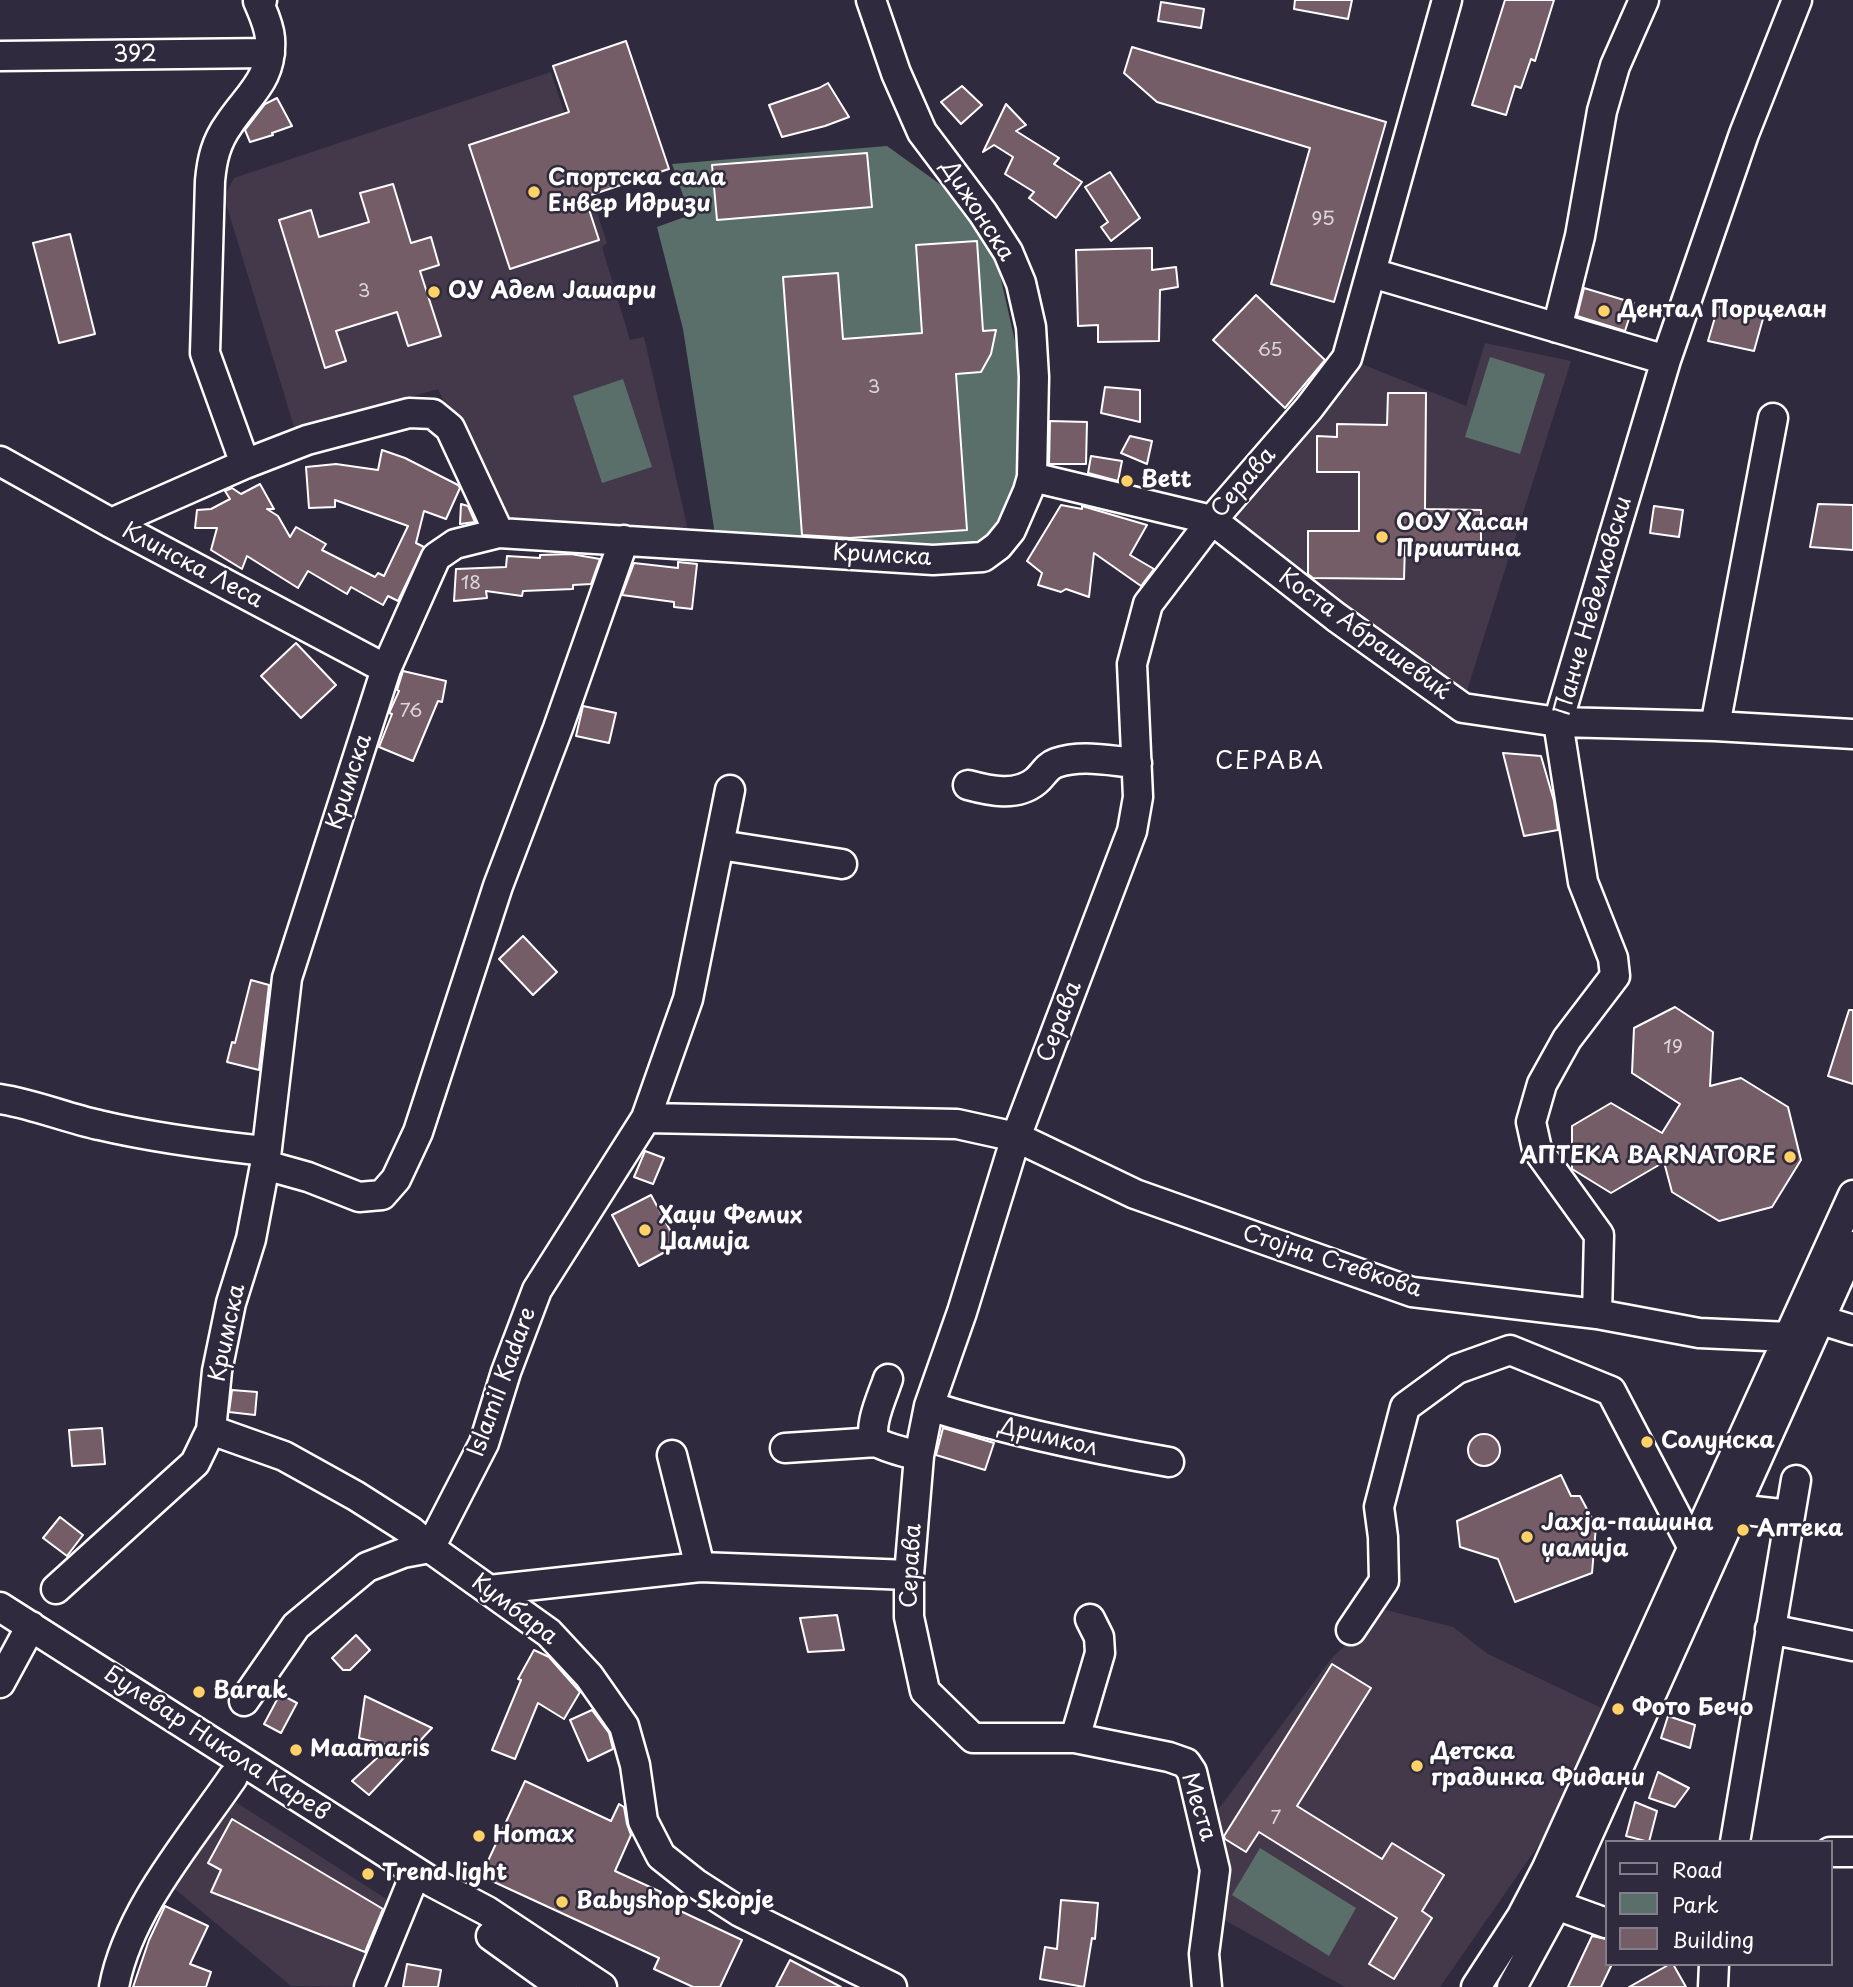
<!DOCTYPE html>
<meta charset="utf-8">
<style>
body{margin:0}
#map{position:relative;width:1853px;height:1987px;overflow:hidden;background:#2f2a3d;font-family:"Playpen Sans",sans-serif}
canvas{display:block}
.legend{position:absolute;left:1605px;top:1840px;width:228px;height:126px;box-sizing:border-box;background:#2f2a3d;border:2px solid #827f8b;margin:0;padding:9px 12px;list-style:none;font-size:21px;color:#fff}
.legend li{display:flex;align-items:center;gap:14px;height:35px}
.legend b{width:35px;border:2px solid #827f8b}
</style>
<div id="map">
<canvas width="1853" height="1987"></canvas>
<ul class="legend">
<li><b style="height:9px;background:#2f2a3d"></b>Road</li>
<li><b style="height:19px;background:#5a6f69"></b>Park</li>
<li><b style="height:19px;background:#755d67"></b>Building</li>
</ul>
</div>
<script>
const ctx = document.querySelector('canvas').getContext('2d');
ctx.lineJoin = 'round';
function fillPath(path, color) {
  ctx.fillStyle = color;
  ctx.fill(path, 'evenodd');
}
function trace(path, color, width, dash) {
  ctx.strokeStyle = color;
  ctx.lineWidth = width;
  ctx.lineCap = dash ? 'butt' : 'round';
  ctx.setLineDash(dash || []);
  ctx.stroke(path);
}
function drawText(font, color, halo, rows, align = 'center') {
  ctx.font = font + ' "Playpen Sans",sans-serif';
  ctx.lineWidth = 5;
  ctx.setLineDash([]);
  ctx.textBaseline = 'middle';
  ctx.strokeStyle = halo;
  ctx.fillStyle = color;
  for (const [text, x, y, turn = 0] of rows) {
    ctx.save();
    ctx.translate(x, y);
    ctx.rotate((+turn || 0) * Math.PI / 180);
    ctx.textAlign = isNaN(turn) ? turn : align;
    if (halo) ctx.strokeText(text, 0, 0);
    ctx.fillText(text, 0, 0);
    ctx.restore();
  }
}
const built = new Path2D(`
 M551,72L607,243L602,247L630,340L644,337L688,530L501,522L438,389L295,430L224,197L234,178Z
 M1485,343L1571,361L1463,703L1230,521L1347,358L1466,406Z
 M1382,1609L1453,1627L1488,1654L1612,1713L1547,1833L1440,1987H1345L1219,1917L1211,1819L1331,1659Z
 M217,1790L416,1918L374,1987L291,1986L157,1874Z`);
const green = new Path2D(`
 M887,146L944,187L996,257L1016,346L1022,404L1020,486L984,541L933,552L716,541L683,329L657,227L690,215L672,164Z
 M1490,357L1545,374L1520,454L1465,437Z
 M623,379L652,467L602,483L573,396Z
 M1260,1848L1356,1908L1329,1956L1232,1895Z`);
const building = new Path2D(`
 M1295,0H1352L1348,19L1294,9Z
 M1505,0H1554L1535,61L1531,59L1521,88L1515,86L1506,115L1472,105Z
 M1161,2L1204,9L1201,28L1158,21Z
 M626,41L669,169L585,197L599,240L510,269L469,145L569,112L553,66Z
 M1132,47L1386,122L1334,302L1271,284L1310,148L1157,102L1124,73Z
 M828,83L849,117L825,126L782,137L769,105L819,88Z
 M962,86L982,105L961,124L941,102Z
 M277,98L292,126L272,133L273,135L250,142L245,130L265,104Z
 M1006,104L1026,125L1016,131L1059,158L1054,164L1082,182L1056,218L1029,198L1034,192L1005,174L1013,157L994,145L983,152Z
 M867,153L872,207L717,220L712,165Z
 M1110,172L1140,218L1111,241L1101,227L1108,222L1085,187Z
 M393,184L411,243L431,237L439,265L420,271L441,336L408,346L397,312L336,331L346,361L325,368L279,220L311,210L319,237L369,222L360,193Z
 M70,234L95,334L59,343L33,243Z
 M977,241L983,331L996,330L991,354L981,372L956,374L967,530L850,538L802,535L783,277L838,273L843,339L922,333L916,245Z
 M1152,248V270L1176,267L1178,287L1160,290L1159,341L1098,342V325L1078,326L1076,250Z
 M1584,288L1634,303L1625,331L1577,316Z
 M1256,295L1325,360L1285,408L1213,340Z
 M1718,307L1764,315L1754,351L1708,341Z
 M1105,387L1140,390V422L1101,413Z
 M1388,393H1426L1425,509L1481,510V545L1405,544L1404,579L1313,578L1308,574V531H1359V472H1317V436L1337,437V424L1387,425Z
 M1050,421L1087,422L1086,464H1049Z
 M1130,436L1152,441L1147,464L1121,453Z
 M382,450L405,458L458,485L460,488L446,519L424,511L416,543L424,547L398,601L388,596L383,605L351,587L347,594L308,571L298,588L247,556L242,569L211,550L217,528H195L197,510L211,509L230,499L225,491L232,488L241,494L260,484L274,509H267L278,516L290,537L296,527L326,544L322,550L375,577L378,573L384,576L408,526L335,500V507L309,508L306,467L336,464L378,470Z
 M1091,456L1122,461L1118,481L1088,473Z
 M461,504L468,506L475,522L460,524Z
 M1818,504L1853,505V550L1810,547Z
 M1061,505L1082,509V506L1147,525L1130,555L1154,569L1141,586L1094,553L1089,597L1066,589L1061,592L1038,585L1042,573L1027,561Z
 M1654,506L1683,510L1679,537L1650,533Z
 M571,554L600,559L591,584L573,585V589L523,591L522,596L486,591L487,598L454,601L456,569L506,567L507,556L540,558V555Z
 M678,562L697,564L692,609L674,607V602L622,595L634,563L678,568Z
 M296,643L336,685L301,718L261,676Z
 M403,671L446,681L442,702L438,701L413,761L379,747L392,714L389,713L399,691L397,690Z
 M583,706L616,713L609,743L576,736Z
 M1503,753L1541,756L1554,801L1558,830L1524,836Z
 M523,936L557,972L533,995L499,959Z
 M251,980L269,985L259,1070L227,1062L232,1042L235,1043Z
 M1675,1007L1713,1032L1710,1086L1741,1078L1788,1107L1801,1160L1772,1207L1719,1221L1672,1192L1664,1162L1611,1193L1572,1169V1126L1611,1103L1662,1133L1680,1104L1632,1073L1634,1028Z
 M1849,1010H1853V1084L1828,1076Z
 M645,1151L664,1158L653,1184L634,1177Z
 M651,1195L678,1245L639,1266L612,1215Z
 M232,1390L257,1392L255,1415L229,1412Z
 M102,1428L105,1464L72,1466L69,1430Z
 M943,1428L994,1443L985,1470L936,1455Z
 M1468 1450a16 16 0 1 1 32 0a16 16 0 1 1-32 0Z
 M1561,1475L1571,1496H1580L1596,1526L1592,1573L1515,1602L1498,1559L1460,1547L1457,1521Z
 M60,1517L83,1535L67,1556L43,1538Z
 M837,1615L844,1650L808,1652L800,1618Z
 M356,1635L370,1650L350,1670H343L332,1658Z
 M534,1650L549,1657L580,1692L564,1719L538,1703L515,1759L492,1750L521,1680L518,1679Z
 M1332,1664L1371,1688L1297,1806L1382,1859L1392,1843L1444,1875L1422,1911L1432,1918L1394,1979L1369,1964L1397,1918L1259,1832L1246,1852L1225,1839L1224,1836Z
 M280,1694L297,1703L281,1733L264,1724Z
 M365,1696L432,1728L369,1795L352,1781L390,1746L359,1738Z
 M592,1710L609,1733L613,1749L588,1761L570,1720Z
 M1668,1716L1695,1725L1690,1748L1661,1738Z
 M1658,1772L1689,1788L1675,1807L1649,1798Z
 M525,1781L611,1821L619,1804L624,1807L627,1824L631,1835L615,1871L661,1892L657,1900L742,1940L720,1987H693L654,1969L659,1958L481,1876Z
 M1635,1802L1657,1811L1649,1842L1626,1836Z
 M232,1819L383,1909L365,1952L211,1892L221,1870L208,1863Z
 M1061,1900L1098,1903L1095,1939L1092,1938L1084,1987L1040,1979L1045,1947L1057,1949Z
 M165,1906L208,1926L190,1964L211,1972L206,1987H133L149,1940Z
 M1592,1936L1606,1939V1964H1612L1601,1987H1568Z
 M790,1960L841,1987H776Z
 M407,1964L441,1970L438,1987H403Z
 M1670,1964H1673L1686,1987H1629Z`);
const minor = new Path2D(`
 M262,0L258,1C263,13 269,25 270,38C273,79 249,94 229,124C216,142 212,159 210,181L205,353L245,464L307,440L409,413L433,414L450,428L499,533
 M0,56L270,53
 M1372,273L1666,360
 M1557,328L1580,236L1602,111L1615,66L1644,0
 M0,461L111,523L386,669
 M1032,477L1212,520L1336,617L1463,708L1558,722L1715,726L1853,734
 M111,523L245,464
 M1715,726L1773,418
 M968,785C990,791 1017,797 1036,781C1043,775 1047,766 1056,763C1082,754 1110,761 1137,763
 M720,845L842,864
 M0,1099C34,1104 66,1118 99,1125C154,1138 209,1145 265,1151
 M646,1118L957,1124L1016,1137L1135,1194L1412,1292L1597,1314L1699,1333L1789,1337
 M265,1165L308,1177L359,1197L382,1195L396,1179L418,1132L498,886L558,728L624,540
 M1597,1314L1599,1235L1537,1149L1531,1122L1542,1084L1567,1039L1615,976L1613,958L1583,882L1558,722L1666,360L1744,134L1797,0
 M1821,1320L1853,1330
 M888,1379C884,1392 865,1432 877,1442C885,1448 909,1453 919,1456
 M929,1406C1008,1431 1088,1448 1169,1462
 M211,1430L284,1456L356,1496L411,1531L430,1548L549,1633L589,1676L624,1726L635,1765L643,1821L661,1856L695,1883L740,1912L892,1987
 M785,1448L877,1442
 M672,1455L700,1567
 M1736,1509L1790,1515
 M430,1548L484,1443L506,1372L537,1290L646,1118L688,999L730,790
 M56,1589L195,1463L211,1430L217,1371L231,1303L251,1239L265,1165L287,978L386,669L436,557L455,544L499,533L933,560L983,557L998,546L1011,530L1028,491L1032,477L1034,377L1031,327L1021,283L1008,252L983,213L922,132L896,73L871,0
 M489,1590L700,1567L909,1575
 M0,1607L432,1882L487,1911L602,1987
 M1770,1629L1853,1646
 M1351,1630L1384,1581L1383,1537L1379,1507L1405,1407L1457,1369L1510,1350L1611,1391L1693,1548
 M0,1683L31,1626
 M244,1701L296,1626L367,1567L403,1553L430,1548
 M1075,1738L1100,1653L1099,1637L1090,1619
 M1735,1842L1796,1480
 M1830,1852H1853
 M1540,1899L1606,1923
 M491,1936L562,1987
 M114,1987C128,1911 190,1840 233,1777
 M369,1987L416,1872
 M1207,1987L1204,1954L1215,1870L1192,1772L1186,1763L1169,1757L1075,1738H973L925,1691L909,1617V1575L919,1456L929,1406L962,1312L1016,1137L1132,831L1138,797L1132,664L1148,604L1212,520L1309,408L1347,358L1447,0
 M1476,1987L1522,1916L1546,1870L1853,1195
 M1512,1987L1556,1906L1853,1246
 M1713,1987L1714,1964`);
const markers = [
 [534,192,7,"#ffd166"],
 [434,292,7,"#ffd166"],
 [1604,311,7,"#ffd166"],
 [1127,481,7,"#ffd166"],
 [1382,537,7,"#ffd166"],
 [1790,1157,7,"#ffd166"],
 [645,1230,7,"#ffd166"],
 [1647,1442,7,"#ffd166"],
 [1743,1530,7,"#ffd166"],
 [1527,1537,7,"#ffd166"],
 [199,1692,7,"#ffd166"],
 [1618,1709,7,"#ffd166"],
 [296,1750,7,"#ffd166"],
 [1417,1766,7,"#ffd166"],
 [479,1836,7,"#ffd166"],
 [368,1874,7,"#ffd166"],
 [562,1902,7,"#ffd166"]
];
const numberNames = [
 ["95",1323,220],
 ["3",364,292],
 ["65",1270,351],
 ["3",874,388],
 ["18",471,584],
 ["76",411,712],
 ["19",1673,1048],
 ["7",1276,1819]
];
const streetNames = [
 ["392",135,55,-1],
 ["Дижонска",977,211,57],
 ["Серава",1244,483,-49],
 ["Кримска",882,556,3],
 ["Клинска Леса",192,566,28],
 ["Панче Неделковски",1594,606,-74],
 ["Коста Абрашевиќ",1364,635,36],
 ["Кримска",350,782,-72],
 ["Серава",1060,1022,-69],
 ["Стојна Стевкова",1332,1262,18],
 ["Кримска",228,1333,-78],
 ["Islamil Kadare",503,1382,-70],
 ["Дримкол",1048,1438,13],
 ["Серава",912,1566,-87],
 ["Кумбара",514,1610,37],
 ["Булевар Никола Карев",216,1744,33],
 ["Места",1198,1807,73]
];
const poiNames = [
 ["Спортска сала",548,179],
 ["Енвер Идризи",548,205],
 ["ОУ Адем Јашари",448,292],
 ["Дентал Порцелан",1618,311],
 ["Bett",1141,481],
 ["ООУ Хасан",1396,524],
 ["Приштина",1396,550],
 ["АПТЕКА BARNATORE",1776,1157,"right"],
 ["Хаџи Фемих",659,1217],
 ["Џамија",659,1243],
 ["Солунска",1661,1442],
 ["Јахја-пашина",1541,1524],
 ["џамија",1541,1550],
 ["Аптека",1757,1530],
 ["Barak",213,1692],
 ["Фото Бечо",1632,1709],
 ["Maamaris",310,1750],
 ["Детска",1431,1753],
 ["градинка Фидани",1431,1779],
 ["Homax",493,1836],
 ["Trend light",382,1874],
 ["Babyshop Skopje",576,1902]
];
const neighbourhoodNames = [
 ["СЕРАВА",1270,762]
];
fillPath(built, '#44394a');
fillPath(green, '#5a6f69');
fillPath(building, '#755d67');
trace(building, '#fff', 2);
trace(minor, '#fff', 33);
trace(minor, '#2f2a3d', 28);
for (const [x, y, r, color] of markers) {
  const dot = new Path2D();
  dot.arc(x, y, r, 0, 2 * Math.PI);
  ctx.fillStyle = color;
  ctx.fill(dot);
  trace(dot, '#2f2a3d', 2.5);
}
drawText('19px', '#dcd6d9', null, numberNames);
drawText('23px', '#fff', '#2f2a3d', streetNames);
drawText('bold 23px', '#fff', '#2f2a3d', poiNames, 'left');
ctx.letterSpacing = '2px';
drawText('24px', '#fff', '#2f2a3d', neighbourhoodNames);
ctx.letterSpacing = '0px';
</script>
